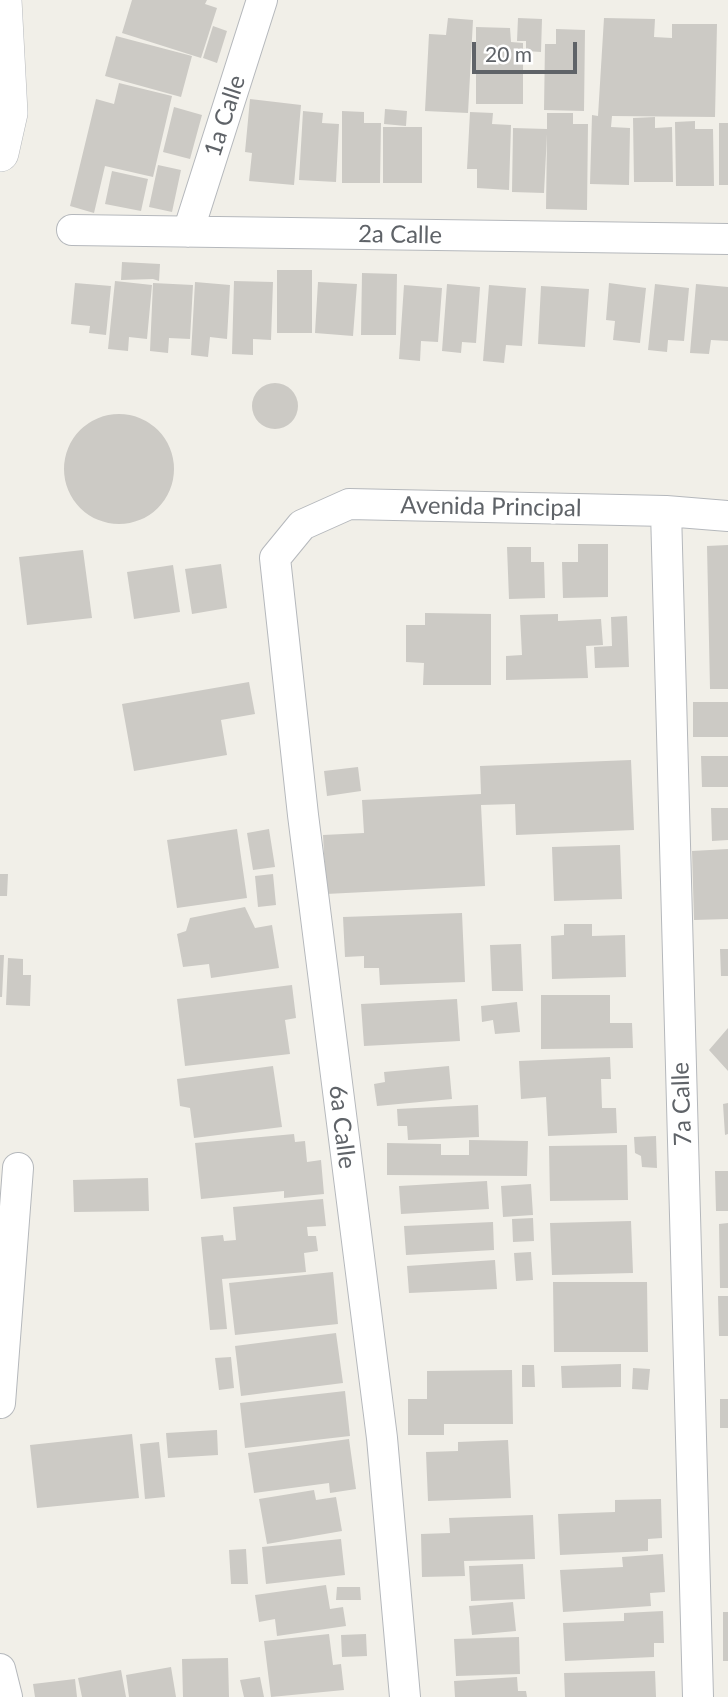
<!DOCTYPE html>
<style>
body{margin:0}
#map{position:relative;width:728px;height:1697px;overflow:hidden;background:#f1efe8;font-family:Lato,sans-serif}
canvas{display:block}
.scale{position:absolute;left:472px;top:42px;width:105px;height:32px;box-sizing:border-box;border:4px solid #5f6368;border-top:0;padding-left:9px;font-size:21px;line-height:24px;white-space:nowrap;color:#5f6368;-webkit-text-stroke:5px #fff;paint-order:stroke}
</style>
<div id="map">
<canvas width="728" height="1697"></canvas>
<div class="scale">20 m</div>
</div>
<script>
const ctx = document.querySelector('canvas').getContext('2d');
ctx.lineJoin = 'round';
function fillPath(path, color) {
  ctx.fillStyle = color;
  ctx.fill(path, 'evenodd');
}
function trace(path, color, width, dash) {
  ctx.strokeStyle = color;
  ctx.lineWidth = width;
  ctx.lineCap = dash ? 'butt' : 'round';
  ctx.setLineDash(dash || []);
  ctx.stroke(path);
}
function drawText(font, color, halo, rows, align = 'center') {
  ctx.font = font + ' Lato,sans-serif';
  ctx.lineWidth = 7;
  ctx.setLineDash([]);
  ctx.textBaseline = 'middle';
  ctx.strokeStyle = halo;
  ctx.fillStyle = color;
  for (const [text, x, y, turn = 0] of rows) {
    ctx.save();
    ctx.translate(x, y);
    ctx.rotate((+turn || 0) * Math.PI / 180);
    ctx.textAlign = isNaN(turn) ? turn : align;
    if (halo) ctx.strokeText(text, 0, 0);
    ctx.fillText(text, 0, 0);
    ctx.restore();
  }
}
const building = new Path2D(`
 M132,0H207L205,4L217,8L201,58L122,33Z
 M448,18L473,20L468,113L425,111L429,34L446,35Z
 M518,18L542,19L541,52L526,51V41H517Z
 M604,18L655,19L654,37L672,38V24H717L715,117L612,116L611,127L630,128L629,185L590,184L592,115L598,116Z
 M213,26L227,31L217,63L203,58Z
 M476,27L510,28L511,42L523,43V104H476Z
 M556,29L585,30L584,111L544,110L545,44H556Z
 M116,36L192,56L181,97L105,76Z
 M119,83L172,96L153,177L105,166L94,213L70,206L96,99L114,104Z
 M250,99L301,105L294,185L249,181L252,153L245,152Z
 M174,107L202,115L190,159L163,152Z
 M385,109L407,111L406,126L384,124Z
 M303,111L323,113L322,123L339,124L336,182L299,180Z
 M342,111L364,112V123H381L380,183H342Z
 M470,112L493,113L492,124L511,125L509,190L477,188V169H467Z
 M547,113H573V124H588L587,210L546,209L547,134L544,193L512,192L513,128L547,129Z
 M655,117V128L672,127L673,182H634L633,118Z
 M695,121V129H713L714,186H676L675,122Z
 M719,123H728V185H719Z
 M383,127H422V183H383Z
 M158,165L181,170L172,212L149,207Z
 M112,171L148,179L141,211L105,204Z
 M122,262L160,264L159,281L153,279L121,280Z
 M277,270H312V333H277Z
 M362,273L397,274L396,335H361Z
 M115,281L152,285L147,339L129,337L128,351L108,349Z
 M234,281L273,282L271,340L253,339V355L232,354Z
 M195,282L230,285L227,339L210,337L208,357L191,355Z
 M318,282L357,284L353,336L315,333Z
 M75,283L111,286L106,335L89,333L90,326L71,324Z
 M153,283L193,285L190,339L169,338L168,353L150,351Z
 M609,283L646,288L640,343L613,340L615,321L606,320Z
 M447,284L480,287L476,343L462,342L461,353L442,351Z
 M655,284L689,288L684,341L668,340L667,352L648,350Z
 M696,284L728,287V341L711,340L709,354L690,353Z
 M404,285L442,288L438,342L421,341L420,361L399,359Z
 M489,285L526,288L522,346L506,345L504,363L483,361Z
 M541,286L589,289L585,347L538,344Z
 M252 406a23 23 0 1 1 46 0a23 23 0 1 1-46 0Z
 M64 469a55 55 0 1 1 110 0a55 55 0 1 1-110 0Z
 M578,544H608V597L563,598L562,562H578Z
 M728,545V689H710L707,546Z
 M507,547H531V562H544L545,598L509,599Z
 M83,550L92,618L27,625L19,557Z
 M221,564L227,608L192,614L185,569Z
 M173,565L180,612L134,619L127,572Z
 M425,613L491,614V685H423L424,663L406,662V625H425Z
 M558,614V621L601,619L603,645L586,646L588,678L506,680V656L522,655L520,615Z
 M627,616L629,667L595,668L594,647L612,646L611,617Z
 M249,682L255,714L221,720L227,755L134,771L122,704Z
 M693,702H728V737H693Z
 M701,756H728V787H702Z
 M631,760L634,830L516,835L515,804L481,805L485,886L326,894L323,835L364,833L362,800L481,794L480,766Z
 M358,767L361,791L327,796L324,771Z
 M711,808H728V840L712,841Z
 M237,829L247,898L177,908L167,840Z
 M269,829L275,867L253,870L247,833Z
 M620,845L622,899L554,901L552,847Z
 M728,849V919L694,920L692,851Z
 M0,874H8L7,896H0Z
 M273,874L276,905L258,907L255,876Z
 M245,907L255,928L272,925L279,968L211,978L209,964L183,967L177,934L186,931L190,918Z
 M462,913L465,982L380,985L379,968H364V956L345,957L343,917Z
 M564,924H592V936L625,935L626,977L552,979L551,936L564,935Z
 M521,944L523,991H492L490,945Z
 M720,949H728V976H721Z
 M0,955H4L2,997H0Z
 M8,958L23,959V975H31L30,1006L6,1005Z
 M292,985L296,1018L285,1020L290,1054L185,1066L177,999Z
 M541,995H610V1023H632L633,1048L541,1049Z
 M457,999L460,1041L364,1046L361,1004Z
 M517,1002L520,1032L495,1034L493,1020L482,1022L481,1006Z
 M728,1028V1071L709,1050Z
 M610,1057L611,1079H601L602,1108H616L617,1133L548,1136L546,1097L521,1099L519,1061Z
 M273,1066L282,1127L194,1138L190,1108L180,1106L177,1079Z
 M449,1066L452,1099L377,1106L374,1084L385,1082L384,1072Z
 M728,1103V1134L725,1135L723,1104Z
 M478,1105L479,1137L408,1140L407,1126H398L397,1109Z
 M294,1134L295,1142L305,1141L307,1162L321,1160L324,1194L284,1198V1191L201,1199L195,1143Z
 M656,1136L657,1168L642,1167L641,1156L635,1153L634,1137Z
 M469,1140L528,1141L527,1176L387,1175V1143L441,1144V1155H469Z
 M627,1145L628,1200L550,1201L549,1146Z
 M715,1171H728V1211H716Z
 M148,1178L149,1211L74,1212L73,1180Z
 M487,1181L489,1209L401,1214L399,1186Z
 M531,1184L533,1215L503,1217L501,1186Z
 M323,1199L326,1226L307,1227L308,1236H316L318,1251L304,1253L306,1272L222,1279L227,1329L210,1330L201,1237L223,1235L224,1241L236,1240L233,1207Z
 M533,1218L534,1241L513,1242L512,1219Z
 M631,1221L633,1273L552,1275L550,1223Z
 M493,1222L494,1250L406,1255L404,1226Z
 M728,1223V1288H720L719,1224Z
 M531,1252L533,1280L516,1281L514,1253Z
 M495,1260L497,1289L409,1293L407,1266Z
 M333,1272L338,1324L235,1335L229,1283Z
 M553,1282H647L648,1352H554Z
 M718,1296H728V1336H719Z
 M336,1333L343,1383L241,1396L235,1346Z
 M231,1357L234,1388L219,1390L215,1358Z
 M621,1364V1387L562,1388L561,1366Z
 M522,1365H534L535,1387H522Z
 M633,1368L650,1369L648,1390L632,1389Z
 M512,1370L513,1424H444V1435H408V1399H427V1371Z
 M345,1391L350,1436L245,1448L240,1403Z
 M720,1399H728V1428H720Z
 M217,1430L218,1455L168,1458L166,1433Z
 M132,1434L139,1498L37,1508L30,1445Z
 M349,1439L356,1489L330,1493L329,1483L254,1493L248,1453Z
 M508,1440L511,1498L428,1501L426,1452L458,1451V1442Z
 M159,1442L165,1497L145,1499L140,1444Z
 M314,1490L316,1500L336,1497L342,1531L267,1544L259,1499Z
 M661,1499L662,1538L648,1539V1551L560,1555L558,1514L615,1512V1500Z
 M533,1515L535,1559L464,1561L465,1576L422,1577L421,1534L450,1533L449,1518Z
 M341,1539L345,1575L266,1584L262,1547Z
 M246,1549L248,1584H231L229,1550Z
 M663,1554L665,1592L650,1593L651,1606L563,1612L560,1570L623,1567L622,1557Z
 M523,1564L525,1599L471,1601L469,1566Z
 M326,1585L330,1609L343,1607L346,1626L277,1636L275,1619L259,1622L255,1595Z
 M337,1587H360L361,1600H336Z
 M513,1602L516,1631L472,1635L469,1606Z
 M663,1611L664,1643H654V1657L565,1661L563,1623L624,1621V1613Z
 M723,1612H728V1661H723Z
 M329,1634L333,1665L341,1664L344,1690L271,1697L264,1641Z
 M366,1634L367,1656L342,1657L341,1635Z
 M519,1637L520,1674L456,1676L454,1639Z
 M228,1658L229,1697H183L182,1659Z
 M171,1667L176,1697H129L126,1675Z
 M121,1670L126,1697H82L78,1678Z
 M655,1671L656,1697H565L564,1673Z
 M260,1677L264,1697H244L240,1680Z
 M517,1677L518,1691H526L527,1697H455L454,1681Z
 M75,1679L77,1697H35L33,1684Z`);
const minor = new Path2D(`
 M72,230L728,239
 M188,232L262,0
 M666,511L698,1697
 M0,1403L18,1168
 M0,1669L7,1697
 M405,1697L382,1438L303,815L275,558L302,525L349,504L666,511L728,516`);
const tertiary = new Path2D(`
 M0,153L9,113L3,0`);
const streetNames = [
 ["1a Calle",225,116,-72],
 ["2a Calle",400,235,1],
 ["Avenida Principal",491,507,1],
 ["7a Calle",682,1104,-92],
 ["6a Calle",342,1127,83]
];
fillPath(building, '#cccac5');
trace(minor, '#b5b8bc', 32);
trace(tertiary, '#b5b8bc', 38);
trace(minor, '#fff', 30);
trace(tertiary, '#fff', 37);
drawText('24px', '#5f6368', '#fff', streetNames);
</script>
